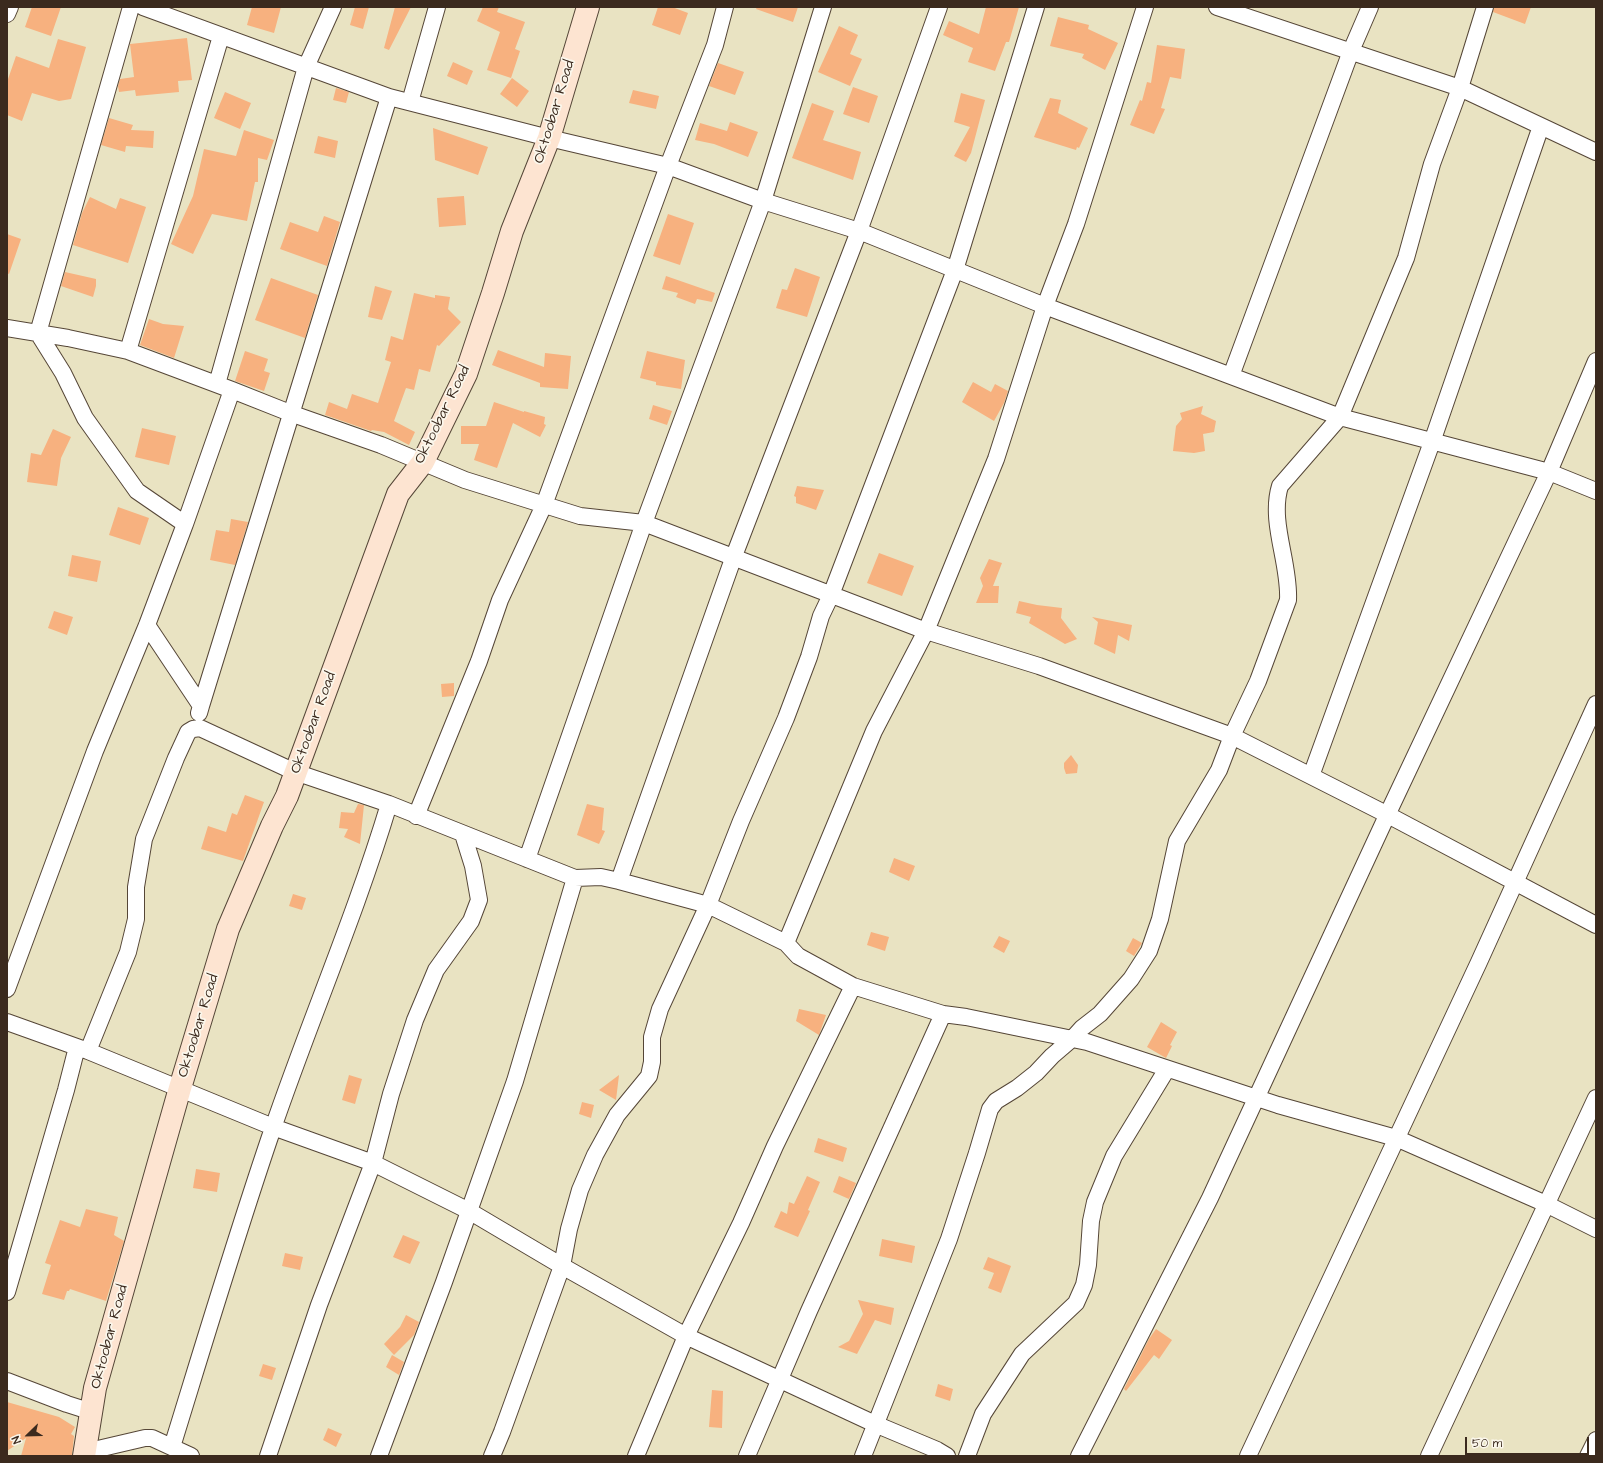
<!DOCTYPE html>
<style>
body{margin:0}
#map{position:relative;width:1603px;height:1463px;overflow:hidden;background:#e9e3c2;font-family:"Architects Daughter",sans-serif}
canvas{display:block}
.frame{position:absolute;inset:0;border:8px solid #3b2a1e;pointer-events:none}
.north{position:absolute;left:8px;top:1415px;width:40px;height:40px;-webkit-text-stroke:3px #fbf7ec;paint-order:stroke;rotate:247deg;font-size:11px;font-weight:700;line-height:16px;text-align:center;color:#3b2a1e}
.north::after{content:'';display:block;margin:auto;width:14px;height:18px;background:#3b2a1e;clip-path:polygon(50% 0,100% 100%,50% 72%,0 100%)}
.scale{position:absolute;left:1465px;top:1437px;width:124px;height:18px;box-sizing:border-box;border:2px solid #3b2a1e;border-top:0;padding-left:5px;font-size:12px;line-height:14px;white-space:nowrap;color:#3b2a1e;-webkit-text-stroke:3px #fbf7ec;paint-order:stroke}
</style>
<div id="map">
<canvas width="1603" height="1463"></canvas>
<div class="frame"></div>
<div class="north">N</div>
<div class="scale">50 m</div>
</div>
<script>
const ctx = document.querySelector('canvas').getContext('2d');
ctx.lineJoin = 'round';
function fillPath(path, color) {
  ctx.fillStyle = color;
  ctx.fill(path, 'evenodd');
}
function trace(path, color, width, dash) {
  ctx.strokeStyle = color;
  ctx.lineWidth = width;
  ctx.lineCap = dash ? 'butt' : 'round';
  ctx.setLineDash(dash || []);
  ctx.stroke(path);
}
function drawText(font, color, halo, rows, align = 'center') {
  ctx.font = font + ' "Architects Daughter",sans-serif';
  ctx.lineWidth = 3.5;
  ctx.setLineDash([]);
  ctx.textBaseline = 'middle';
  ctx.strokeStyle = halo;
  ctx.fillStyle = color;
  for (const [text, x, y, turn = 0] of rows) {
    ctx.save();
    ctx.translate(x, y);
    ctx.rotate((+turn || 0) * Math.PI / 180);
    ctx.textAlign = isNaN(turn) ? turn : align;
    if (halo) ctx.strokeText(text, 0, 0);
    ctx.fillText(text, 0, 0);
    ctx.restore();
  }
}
const building = new Path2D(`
 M32,7H61L51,36L25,27Z
 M252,7H281L274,33L247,25Z
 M355,7H369L363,29L350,25Z
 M395,7H411L389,50L384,48Z
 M483,7H499L497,12L525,22L515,49L520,51L511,78L487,70L500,32L477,21Z
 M658,7H672L688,13L680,35L652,25Z
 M757,7H798L793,22L756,9Z
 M986,7H1019L1009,42H1006L995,71L968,62L973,48L943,35L949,21L979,34Z
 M1494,7H1531L1525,24L1493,12Z
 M1058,17L1089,25L1088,29L1118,43L1105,70L1082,58L1084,54L1050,46Z
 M839,26L858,35L850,54L862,59L850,86L818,72Z
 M187,38L192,80L178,81L179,92L136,96L135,90L119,92L118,86L120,79L134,77L130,44Z
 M58,39L86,47L71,99L59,101L32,93L22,121L7,115V82L16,56L49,68Z
 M1157,45L1185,49L1181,79L1170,77L1161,108L1165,109L1154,134L1130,125L1140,100L1142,101L1147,82L1151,83Z
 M453,62L473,71L467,85L447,76Z
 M718,63L744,72L735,95L709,86Z
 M512,78L529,91L517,107L500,94Z
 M853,87L878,96L869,123L843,114Z
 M336,88L349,92L346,103L333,100Z
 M633,90L659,96L656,109L629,103Z
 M225,92L251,103L240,129L214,118Z
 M961,93L985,100L971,153L966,162L954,156L970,127L954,122Z
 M1050,98L1061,100L1058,113L1088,128L1079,148L1077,147L1076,150L1034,137Z
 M812,103L834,111L823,140L861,152L853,180L792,158Z
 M109,118L133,125L131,130L154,131L153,148L126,146L125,152L101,145Z
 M730,122L758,132L748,157L714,144L695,140L700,123L727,131Z
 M433,128L488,147L478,175L435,160Z
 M244,130L274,140L267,160L258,158V182H255L247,221L212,214L193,254L171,244L193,196L204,149L236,156Z
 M318,136L338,141L335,158L314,153Z
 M464,196L466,225L439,227L437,198Z
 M90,197L116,209L120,198L146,207L128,263L73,245L82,213Z
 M668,214L694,223L680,265L653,256Z
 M324,216L340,222L327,266L280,249L290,222L318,232Z
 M7,234L21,239L9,274L7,273Z
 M795,268L820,277L807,317L776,308L782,289L787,290Z
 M65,272L96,279V286L93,297L61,286Z
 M666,276L715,293L712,302L697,299L695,304L676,297L678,293L662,289Z
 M271,278L318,295L305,338L255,320Z
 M375,286L392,291L382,320L368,317Z
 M414,293L435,298V295L450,297L448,309L461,322L439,346L437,345L430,372L419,369L414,390L406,388L394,421L415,432L409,445L384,432L372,430L371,431L325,415L329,402L347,409L352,394L378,403L391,362L385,360L391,336L403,340Z
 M149,319L163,324L184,326L174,358L140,345Z
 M498,350L544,367L545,353L571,356L568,389L540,387V383L492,365Z
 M245,351L268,359L264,371L270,373L264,391L235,381Z
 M647,351L685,360L681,389L656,385V382L640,378Z
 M973,382L991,392L995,384L1008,391L1004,403L994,421L962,402Z
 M494,402L524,412V411L545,417L544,424L546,425L540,437L513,423L497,468L474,460L479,444H461V426H486Z
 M653,405L672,411L667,425L649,419Z
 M1203,406L1201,414L1216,421L1214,432L1203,434L1205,451L1194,453L1173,451L1176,426L1182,419L1180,413Z
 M142,428L176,436L169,465L135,457Z
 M53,429L71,437L61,458L57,486L27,482L31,453L41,455Z
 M797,486L824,490L816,510L796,503V497L794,496Z
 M118,507L149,518L140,545L109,535Z
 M231,519L248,522L235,565L210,560L216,530L229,532Z
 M879,553L914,566L902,596L867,583Z
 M72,555L101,561L97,582L68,576Z
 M989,559L1002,563L993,586H999L998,603H976L983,586L980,578Z
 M1019,601L1037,605L1062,608L1061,618L1077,639L1065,644L1029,623L1031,617L1016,613Z
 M54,611L73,617L67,635L48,628Z
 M1092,617L1132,625L1129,641L1118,635L1115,654L1094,644L1098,622Z
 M454,683V696L442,697L441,684Z
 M1071,755L1078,765L1077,773L1066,774L1064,768V763Z
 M245,795L264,802L243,861L201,849L208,826L226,832L232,813L237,815Z
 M358,804L364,805L360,844L344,837L348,829L339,828L341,812L354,813Z
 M587,804L604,808L602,830L605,831L599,844L577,835Z
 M894,858L915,866L909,881L889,872Z
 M293,894L306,898L302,910L289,906Z
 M871,932L889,937L885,951L867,945Z
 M999,936L1010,941L1004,953L993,947Z
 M1133,938L1142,943L1134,956L1126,951Z
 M799,1009L826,1015L819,1035L796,1021Z
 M1161,1022L1177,1032L1170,1045L1172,1046L1166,1058L1147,1047Z
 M349,1075L362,1079L355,1104L342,1100Z
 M619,1075L616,1100L599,1090Z
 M582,1102L594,1105L591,1118L579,1114Z
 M818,1138L847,1148L843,1162L814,1152Z
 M196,1169L220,1173L217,1192L193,1188Z
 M807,1176L820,1182L808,1210L810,1211L798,1237L774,1227L781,1211L787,1214L789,1202L794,1204Z
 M839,1176L856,1183L849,1199L833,1192Z
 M86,1209L118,1217L114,1235L124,1241L106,1301L70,1289L69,1291H67L64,1300L42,1294L51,1265L45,1263L60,1220L80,1227Z
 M403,1235L420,1242L410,1264L393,1257Z
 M882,1239L915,1246L912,1263L879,1256Z
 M285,1253L303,1257L300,1270L282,1266Z
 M988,1257L1011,1266L1001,1293L988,1288L994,1273L983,1269Z
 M858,1300L894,1308L891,1325L875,1320L857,1354L838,1347L849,1341L863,1314Z
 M406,1315L419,1322L414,1335L394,1355L384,1344L400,1327Z
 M1156,1329L1172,1340L1159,1359L1154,1355L1126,1391L1124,1389L1149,1339Z
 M392,1355L404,1362L399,1375L386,1367Z
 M263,1364L276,1368L272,1380L259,1376Z
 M938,1384L953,1389L950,1401L935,1396Z
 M712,1390L723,1391L722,1428L709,1427Z
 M7,1402L59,1417L75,1427L71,1434L74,1436L72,1456H21L26,1438L7,1451Z
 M328,1428L342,1434L336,1447L323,1440Z`);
const street = new Path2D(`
 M131,7L38,333L63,373L85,418L137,491L185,524
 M143,7L389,97L549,138L668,166L763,201L859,231L1045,306L1340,417L1549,472L1596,491
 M1145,7L1076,224L1045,306L996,459L926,631L1039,666L1232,736L1388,815L1596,925
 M1217,7L1460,88L1596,152
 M7,14L10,7
 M410,102L437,7
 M7,328L68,338L128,351L232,390L290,413L381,445L465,480L580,516L644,523L926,631L874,731L786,943
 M128,351L221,36
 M1231,376L1351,51L1370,7
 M217,384L306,67L333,7
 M147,625L201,706L199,713
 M201,706L389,97
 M1311,776L1432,442L1541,126
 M416,816L479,661L500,600L544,505L668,166L715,45L725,7
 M527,859L644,523L763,201L823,7
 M619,881L734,556L859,231L939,7
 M7,989L95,751L147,625L185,524L232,390
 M943,1014L966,1017L1087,1042L1278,1105L1396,1138L1546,1204L1596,1229
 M7,1022L88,1051L273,1127L373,1163L469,1211L562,1266L686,1336L875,1424L937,1450L947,1456
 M88,1051L128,952L136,919V887L144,839L176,758L188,732L193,729L200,728L295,772L389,804L575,878L601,877L619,881L708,905L786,943L798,956L853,986L943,1014L809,1311L747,1456
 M7,1292L66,1090L77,1047
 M7,1381L67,1404L92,1412
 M172,1447C205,1340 237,1233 273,1128C310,1020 356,914 389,804
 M85,1452L145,1438H152L191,1456
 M268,1456L319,1305L373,1163L391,1094L415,1020L436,970L471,921L479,900L473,866L463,834
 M379,1456L444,1282L515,1081L575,878
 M492,1456L502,1432L562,1266L569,1229L580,1190L595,1155L617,1115L649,1076L652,1062V1037L660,1009L708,905L741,821L786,718L809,657L821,616L831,595L955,270L1036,7
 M636,1456L686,1336L741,1223L775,1146L853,986
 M863,1456L949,1239L977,1153L990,1109L996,1101L1017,1088L1036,1073L1052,1056L1073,1038L1082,1028L1100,1014L1131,979L1149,951L1160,919L1177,841L1219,770L1232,736L1258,681L1288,600C1290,563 1269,522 1280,486L1340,417L1406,258L1432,164L1460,88L1485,7
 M967,1456L983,1414L1022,1354L1076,1303L1084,1285L1088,1265L1091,1221L1095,1202L1114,1156L1167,1069
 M1079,1456L1210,1198L1390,809L1549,472L1596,361
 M1248,1456L1479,962L1596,704
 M1429,1456L1596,1098
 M1588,1456L1596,1440`);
const secondary = new Path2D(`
 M84,1456L95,1388L180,1088L228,929L272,826L287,796L398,494L423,462L466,374L493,293L512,231L549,138L588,7`);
const streetNames = [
 ["Oktoobar Road",555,112,-73],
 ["Oktoobar Road",443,415,-64],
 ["Oktoobar Road",314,723,-70],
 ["Oktoobar Road",199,1026,-73],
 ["Oktoobar Road",110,1337,-75]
];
fillPath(building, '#f7b17f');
trace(street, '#554637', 18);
trace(secondary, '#554637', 24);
trace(street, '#fff', 16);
trace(secondary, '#fde4d1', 22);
drawText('15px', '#3b2a1e', '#fbf7ec', streetNames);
</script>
